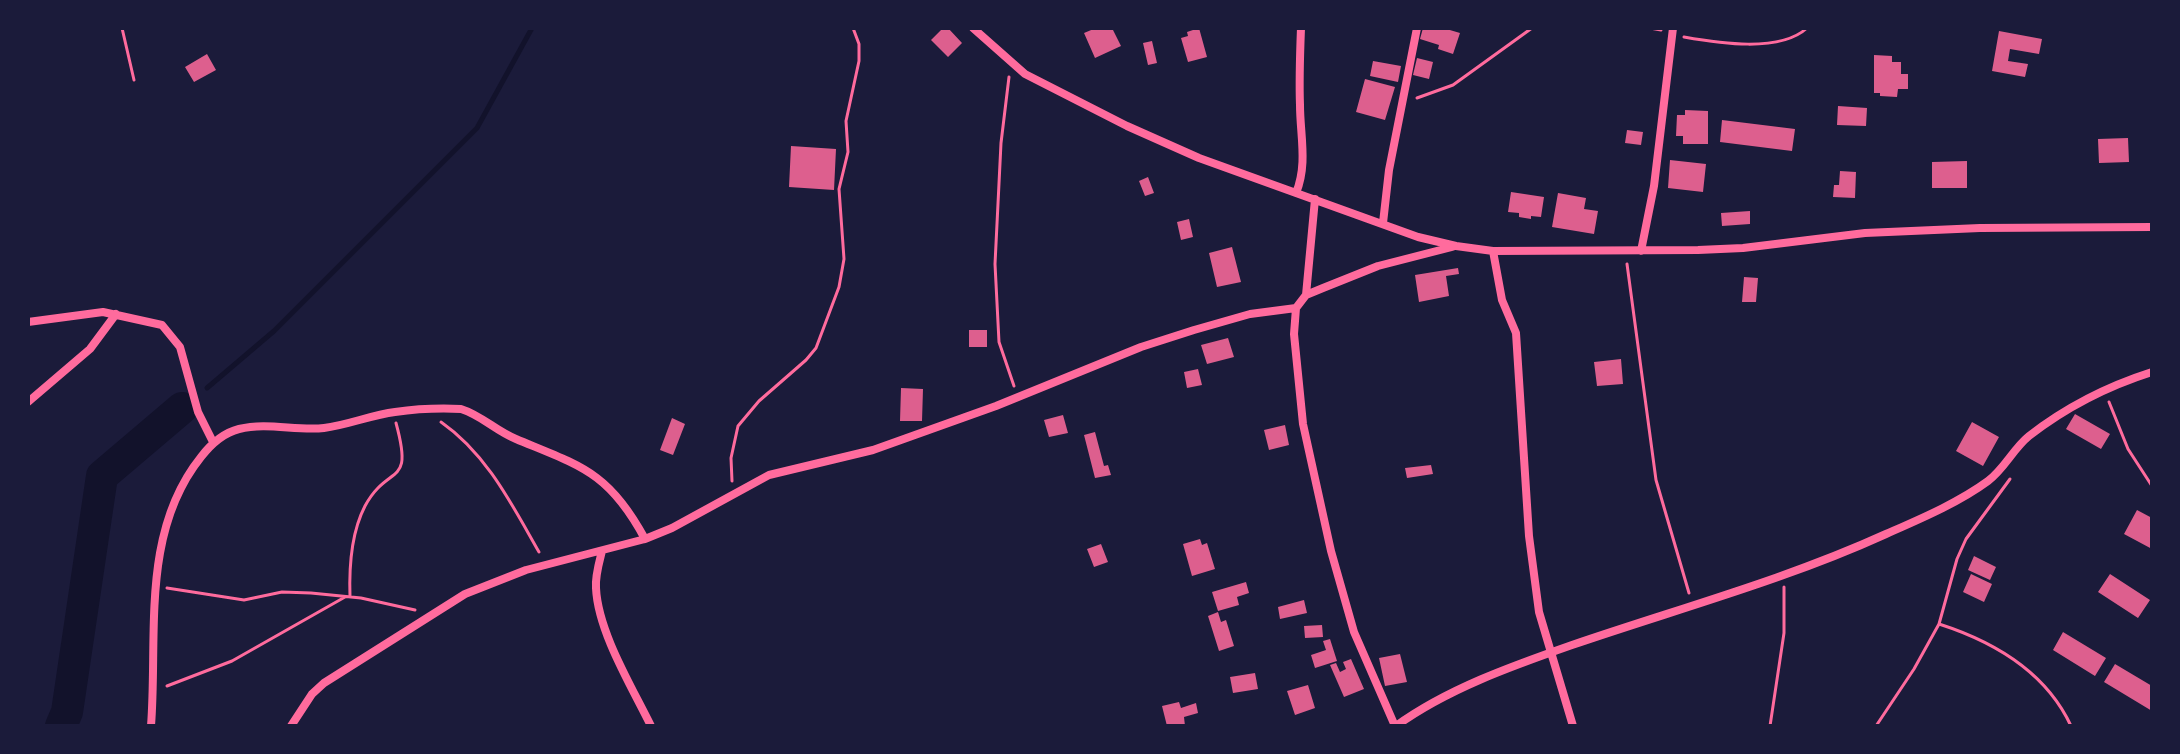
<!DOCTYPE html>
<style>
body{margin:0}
#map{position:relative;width:2180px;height:754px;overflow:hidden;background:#1b1b3a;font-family:Bitter,serif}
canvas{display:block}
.frame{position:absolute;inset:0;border:30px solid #1b1b3a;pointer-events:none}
</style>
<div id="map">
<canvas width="2180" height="754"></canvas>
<div class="frame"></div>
</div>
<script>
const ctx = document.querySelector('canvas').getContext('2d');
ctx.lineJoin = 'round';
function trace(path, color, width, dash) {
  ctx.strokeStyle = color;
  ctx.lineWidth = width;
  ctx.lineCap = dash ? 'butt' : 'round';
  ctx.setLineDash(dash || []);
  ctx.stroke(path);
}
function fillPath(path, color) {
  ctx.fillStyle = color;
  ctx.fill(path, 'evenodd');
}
const stream = new Path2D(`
 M207,388L274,331L477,128L532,28`);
const river = new Path2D(`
 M61,726L67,712L102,476L182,408`);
const building = new Path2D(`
 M943,28H948L962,43L948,57L931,40Z
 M1096,28H1112L1121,46L1095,58L1084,33Z
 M1199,28L1207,57L1188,62L1181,38L1188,36L1187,32Z
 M1423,28H1443L1460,33L1453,54L1438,49L1439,45L1420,39Z
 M1999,31L2042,39L2039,54L2010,49L2008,61L2028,64L2025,77L1992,71Z
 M1152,41L1157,63L1148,65L1143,43Z
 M207,54L216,70L194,82L185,67Z
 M1874,55L1892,56V62H1901V74H1908V89H1898L1897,97L1880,96V93H1874Z
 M1417,58L1433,62L1429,79L1413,75Z
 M1373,61L1401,66L1398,82L1370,76Z
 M1365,79L1395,87L1385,120L1356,112Z
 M1838,106L1867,108L1866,126L1837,125Z
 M1685,110L1708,111V144H1683V136H1676L1677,115H1685Z
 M1722,120L1795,129L1792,151L1720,142Z
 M1627,130L1643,132L1641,145L1625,143Z
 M2128,138L2129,162L2099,163L2098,139Z
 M791,146L836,149L834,190L789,187Z
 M1670,160L1706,164L1703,192L1668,188Z
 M1967,161V188H1932V162Z
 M1840,171L1856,172L1855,198L1833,197L1834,185H1839Z
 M1148,177L1154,193L1145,196L1139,181Z
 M1511,192L1544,197L1541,217L1531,216V219L1519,217V213L1508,212Z
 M1558,193L1586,198L1584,209L1598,211L1594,234L1552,227Z
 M1750,211V224L1722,226L1721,213Z
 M1189,219L1193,237L1181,240L1177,222Z
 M1232,247L1241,282L1217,287L1209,253Z
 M1458,268L1459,274L1446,276L1449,296L1419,302L1415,275Z
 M1744,277L1758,278L1756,302H1742Z
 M969,330H987V347H969Z
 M1228,338L1234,357L1207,364L1201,345Z
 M1621,359L1623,384L1597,386L1594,362Z
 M1198,369L1202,385L1187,388L1184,372Z
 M901,388L923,389L922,421H900Z
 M2075,414L2110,434L2101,449L2066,429Z
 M1063,415L1068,433L1049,437L1044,420Z
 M672,418L685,424L673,455L660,450Z
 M1972,422L1999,437L1983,466L1956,451Z
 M1285,425L1289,445L1269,450L1264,430Z
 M1095,432L1104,466L1108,465L1111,475L1095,478L1084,435Z
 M1431,465L1433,474L1407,478L1405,468Z
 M2137,510L2152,518V549L2124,534Z
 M1200,539L1202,545L1207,543L1215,569L1192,576L1183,544Z
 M1101,544L1108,562L1094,567L1087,549Z
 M1974,556L1996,567L1990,580L1968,570Z
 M1971,574L1992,584L1984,602L1963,592Z
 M2110,574L2150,600L2138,618L2098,592Z
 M1246,582L1249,593L1237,597L1239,605L1218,611L1212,592Z
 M1304,600L1307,613L1280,619L1278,607Z
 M1218,612L1221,622L1226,620L1234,646L1219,651L1208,616Z
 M1322,625L1323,637L1305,638L1304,626Z
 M2063,632L2106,658L2095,676L2053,650Z
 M1330,639L1337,661L1315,668L1311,655L1326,650L1323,641Z
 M1400,654L1407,682L1385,686L1379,658Z
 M1351,659L1364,689L1344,697L1330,665L1336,663L1340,672L1346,669L1343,662Z
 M2115,664L2152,686V711L2104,682Z
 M1255,673L1258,689L1233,693L1230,677Z
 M1308,685L1315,708L1295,715L1287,691Z
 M1179,702L1181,708L1196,703L1198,713L1184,717L1185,726H1167L1162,706Z`);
const path = new Path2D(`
 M122,28L134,80
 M1650,28L1661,30
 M1684,37C1718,43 1780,53 1807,28
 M1009,77L1001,143L995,264L999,342L1014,386
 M1417,98L1453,85L1532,28
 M1627,264L1656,480L1689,593
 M2109,402L2128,449L2152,486
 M441,422C487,454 512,505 539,552
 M732,481L731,458L738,426L759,401L806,360L816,348L839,287L844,259L839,189L848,152L846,121L859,61V44L853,28
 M167,588L244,600L282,592L311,593L361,598L415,610
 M350,597C349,568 351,533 365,506C389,462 414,489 396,423
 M1939,624C1995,642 2046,672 2071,726
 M167,686L232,661L345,597
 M1770,726L1784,633V587
 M1876,726L1914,669L1939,624L1957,559L1966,539L2010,479`);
const minor = new Path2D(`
 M973,28L1025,74L1127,126L1199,158L1418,237L1456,246L1493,251L1698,250L1743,248L1865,233L1980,228L2152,227
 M1296,193C1308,164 1300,135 1300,105C1299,79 1300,54 1301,28
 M1383,223L1389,170L1417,28
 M1493,251L1502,300L1516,333L1529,536L1539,612L1573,726
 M1641,251L1654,186L1673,28
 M1306,295L1315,199
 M28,322L103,312L162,325L180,347L198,412L213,442
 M28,402L90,349L116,314
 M602,551C599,563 595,576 596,588C598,632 632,687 651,726
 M151,726C158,636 140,533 201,457C211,444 223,433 239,429C267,422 296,431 324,428C348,425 371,415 395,412C416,409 439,408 461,409C481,415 496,431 516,439C581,466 609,472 645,539
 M291,726L312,694L324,683L465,594L526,570L645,539L672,528L769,475L873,450L996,406L1141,347L1194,330L1250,314L1296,308
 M1395,726L1354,632L1331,551L1303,424L1294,334L1296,308L1306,295L1323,288L1378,266L1452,247
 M1396,726C1447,689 1512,666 1572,645C1677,609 1785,580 1886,534C1920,519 1958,503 1988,481C2005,468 2013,449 2029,436C2065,408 2108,386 2152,372`);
trace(stream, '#12122b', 5);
trace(river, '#12122b', 32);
fillPath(building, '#dd5f8e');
trace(path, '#ff6b9d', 3);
trace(minor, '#ff6b9d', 8);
</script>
